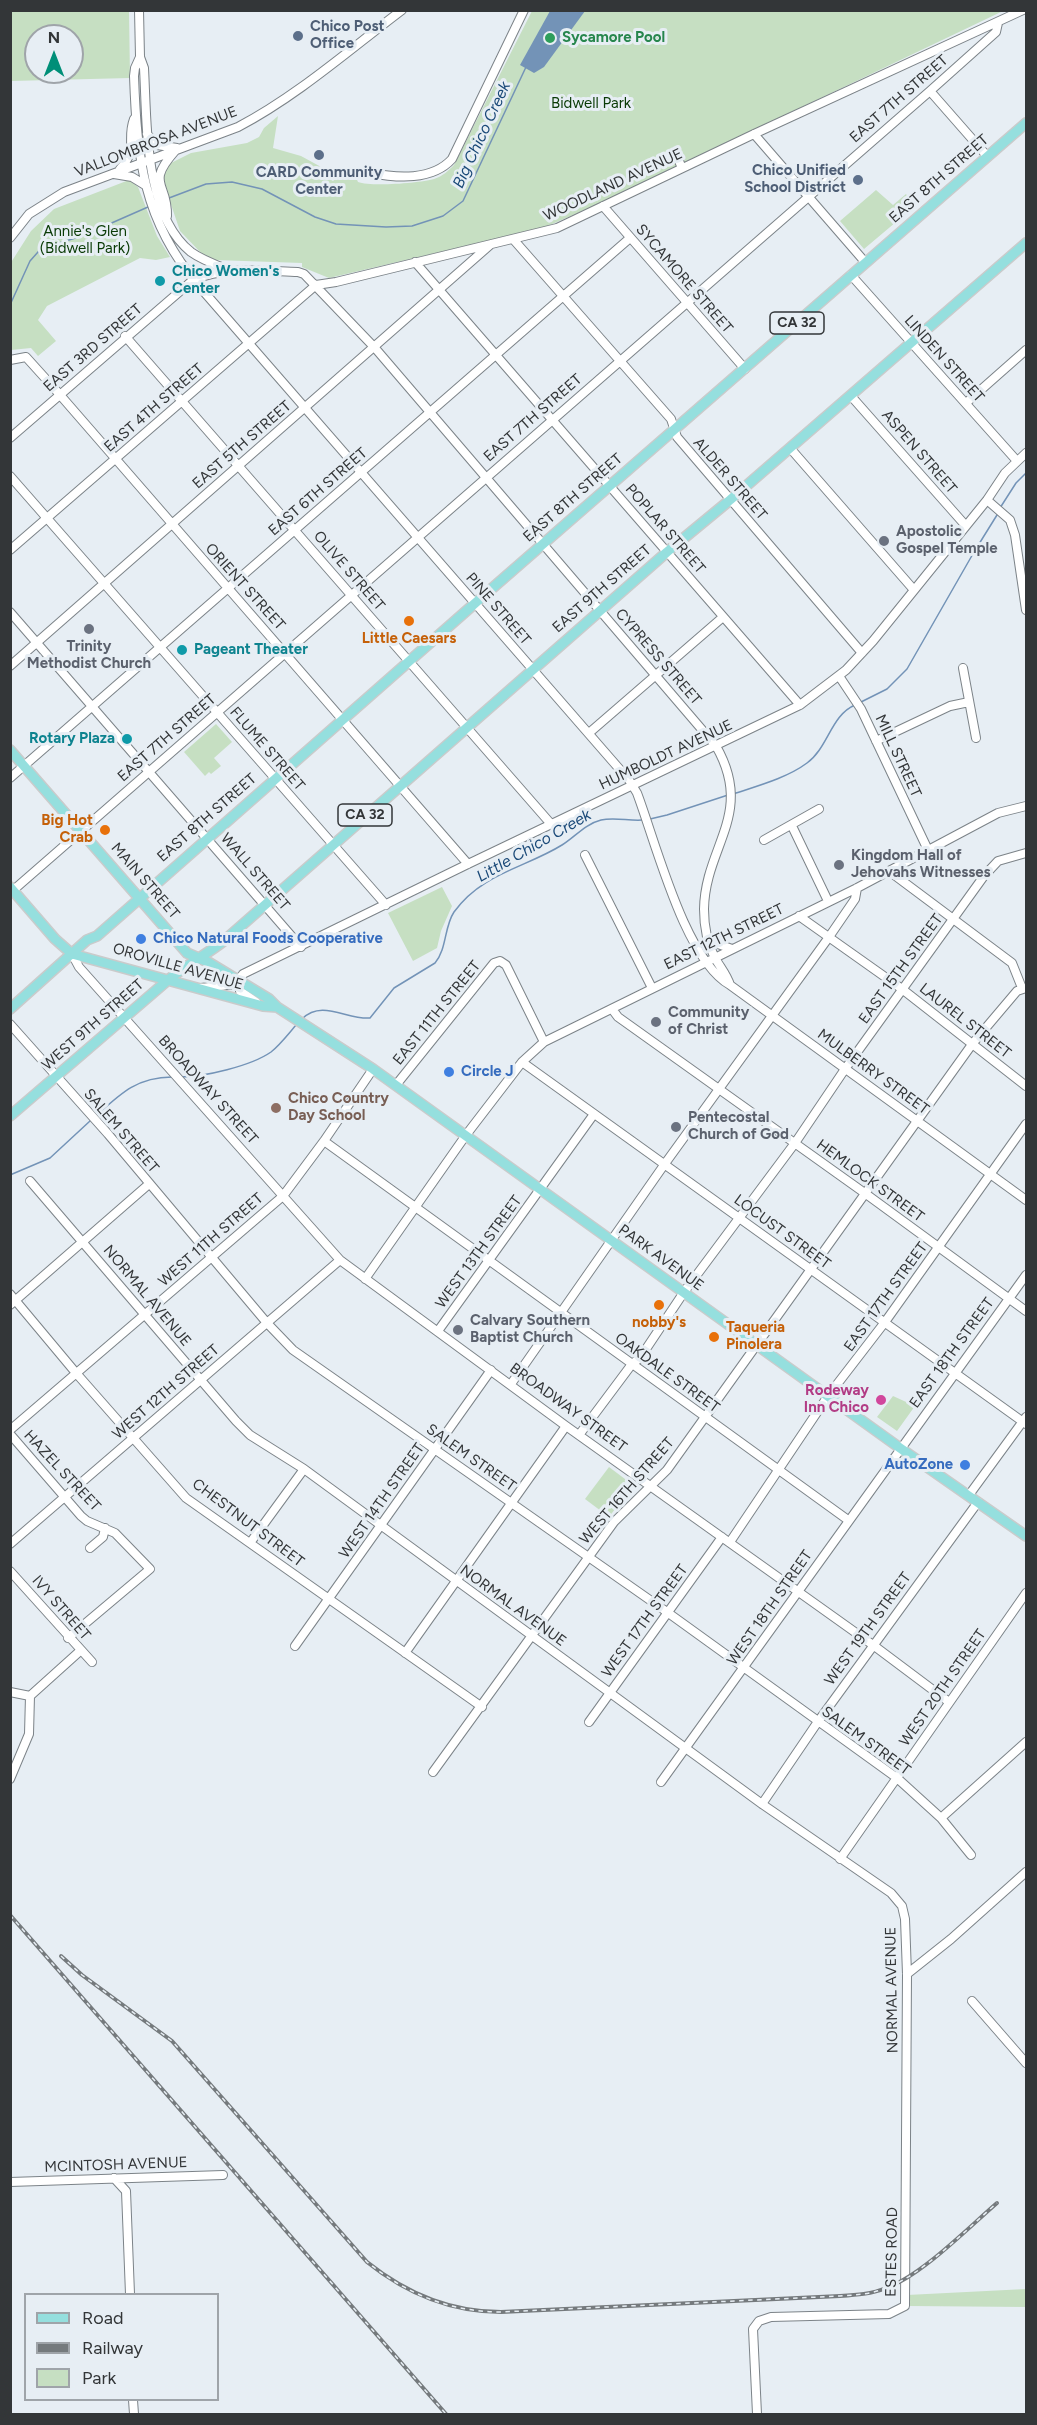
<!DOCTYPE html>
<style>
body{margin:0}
#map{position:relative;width:1037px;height:2425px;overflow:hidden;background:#e7eef4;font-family:Figtree,sans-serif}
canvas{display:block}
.frame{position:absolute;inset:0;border:12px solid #333638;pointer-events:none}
.legend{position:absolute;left:24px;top:2293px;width:195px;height:108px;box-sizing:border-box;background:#e7eef4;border:2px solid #9fa4a9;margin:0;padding:8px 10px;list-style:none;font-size:18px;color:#333638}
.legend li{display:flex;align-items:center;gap:12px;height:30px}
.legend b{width:30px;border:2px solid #9fa4a9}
.north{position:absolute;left:24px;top:24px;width:60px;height:60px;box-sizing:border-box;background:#e7eef4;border:2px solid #9fa4a9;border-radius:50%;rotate:0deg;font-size:16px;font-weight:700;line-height:24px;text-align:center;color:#333638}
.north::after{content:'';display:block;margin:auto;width:21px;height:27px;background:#008f78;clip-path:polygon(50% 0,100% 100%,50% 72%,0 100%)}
</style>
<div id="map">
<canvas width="1037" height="2425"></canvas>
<div class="frame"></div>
<ul class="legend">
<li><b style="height:8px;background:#95dfde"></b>Road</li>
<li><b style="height:8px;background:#757a7d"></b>Railway</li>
<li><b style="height:16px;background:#c6dfc2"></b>Park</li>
</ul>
<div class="north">N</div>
</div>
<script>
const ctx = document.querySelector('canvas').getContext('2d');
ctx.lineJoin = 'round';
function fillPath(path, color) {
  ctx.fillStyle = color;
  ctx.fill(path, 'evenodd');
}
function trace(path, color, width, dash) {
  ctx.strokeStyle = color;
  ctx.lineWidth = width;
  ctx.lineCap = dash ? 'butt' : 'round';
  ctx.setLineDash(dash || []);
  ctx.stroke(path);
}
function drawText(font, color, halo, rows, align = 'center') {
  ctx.font = font + ' Figtree,sans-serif';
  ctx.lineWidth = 6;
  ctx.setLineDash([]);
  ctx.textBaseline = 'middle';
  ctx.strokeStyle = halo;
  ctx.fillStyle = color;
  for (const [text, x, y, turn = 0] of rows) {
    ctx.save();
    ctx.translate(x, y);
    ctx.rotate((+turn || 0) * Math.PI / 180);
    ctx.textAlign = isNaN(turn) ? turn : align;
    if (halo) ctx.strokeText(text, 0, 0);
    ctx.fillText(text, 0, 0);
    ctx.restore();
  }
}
const green = new Path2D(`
 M10,11H129L130,78L11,81ZM36,36H72V72H36Z
 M532,11H1003L603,202L543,228L329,278L302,267V263L215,260L202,254L180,231L164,184L163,175L169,164L191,153L247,143L259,137L264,128L278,116L273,148L301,156L323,168L320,174L333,181L347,169L355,166L354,173L358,182C371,187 420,183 434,179C443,176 448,171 454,165Z
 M129,180L138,187L157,236L170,257L156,260L140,258L47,306L38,320L56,341L38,356L31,348L11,350L10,264L31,231L54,209Z
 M876,190L893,205L906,194L915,206L864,249L840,221Z
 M216,724L232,742L214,758L221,766L211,774L209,772L205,776L184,752Z
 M442,887L452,906L441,931L437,948L413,961L388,913Z
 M893,1396L915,1406L897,1431L877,1417Z
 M609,1467L633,1485L609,1517L585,1499Z
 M1026,2289V2307L908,2306L907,2295Z`);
const water = new Path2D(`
 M550,11H585L544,67L534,73L520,65Z`);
const stream = new Path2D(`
 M169,198L206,184L232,182L262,189L315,217L336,224L386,227L412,226L443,216L463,201L526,67
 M10,305L30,261L38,252L46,247L82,236L148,207
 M1000,508L1016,483L1026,473
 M859,703L887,689L907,669L974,552L997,515
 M733,794C757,786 787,778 807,763C828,748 831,715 855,705
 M650,819L667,815L728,795
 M302,1019C322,999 347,1020 370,1018L394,988L435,963C447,949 444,927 454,912C482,873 525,868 562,845C575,837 585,824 601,820C614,817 629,821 642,820
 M180,1077C204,1077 251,1066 271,1052C280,1045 289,1033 297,1024
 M96,1116C120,1094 137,1077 172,1077
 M10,1175L50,1158L90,1121`);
const minor = new Path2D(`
 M139,10L140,57L144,68C147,122 144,215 191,252C202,260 216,265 229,270
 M140,57L135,68L134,76C137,158 143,220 198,285L629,780L637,793C656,843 685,960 730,985
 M930,91L987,156
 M147,134L157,145L177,148
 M754,134L865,262
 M675,152L682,168
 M120,169C139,148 126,140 134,119
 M370,173C397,178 432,181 452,159L524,10
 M114,174L132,177L145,185
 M603,206L745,369
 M167,216C168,182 145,185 175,151
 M10,238L29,214L64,192L238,127C297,96 349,50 402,10
 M513,239L671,419L677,437L862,653
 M415,262L800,705
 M851,275L1017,461
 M316,285L336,282L557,228L754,134L1023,10
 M125,336L551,824
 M10,360L26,357L54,388L468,864
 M851,396L966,526
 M966,403L1026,350
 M10,438L193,280C225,266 264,271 298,272L304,274L375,348L716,746C755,814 705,846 704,909C704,925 707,943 715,958C720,967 727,975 730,985L1026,1200
 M790,448L914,590
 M10,476L386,905
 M987,500L1010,520L1015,535L1026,610
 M10,550L316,285
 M10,612L301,947
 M10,666L490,245
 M963,668L976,738
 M839,676L861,709L928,850
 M589,733L723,617
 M876,741L950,706L969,702
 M10,778L630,238
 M792,826L828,901
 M764,840L819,809
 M585,855L652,988
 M889,871L1012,963L1022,988
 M10,893C316,625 624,359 930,91L996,32L998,23
 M799,916L902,989L1026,1086
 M707,937L718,944L732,949
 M72,954L79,967L340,1260L566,1426L873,1645L949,1702
 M238,980L240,991L256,1002
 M201,988L235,984L243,974L468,864L800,705L846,670L873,641L987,500L1005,473L1026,453
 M612,1009L618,1017L866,1194L1026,1311
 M10,1024L108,1134L267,1323L293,1350L667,1612L897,1778L941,1818L971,1855
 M522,1062L1026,1424
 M396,1085L494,963L500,961L506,965L544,1042
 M324,1141L848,1520
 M30,1181L236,1421L250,1435L304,1469L762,1804L891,1893L902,1906L905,1919L907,1974L905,2306L889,2314L771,2317L759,2321L753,2329L757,2414
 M365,1279L466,1135L522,1062L544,1042L857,888L998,813L1026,806
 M10,1294L76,1373L186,1498L482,1707
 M10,1305L149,1184
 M438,1331L594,1114
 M511,1384L664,1165L829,937L855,899L857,888
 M10,1430L283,1196L324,1141L373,1069
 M10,1434L81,1516L87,1521L115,1533L150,1569L68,1638
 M579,1435L632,1364L640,1358L684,1292L795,1143L845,1069L984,876L998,861L1026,853
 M969,1495L1026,1417
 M730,1542L828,1396L885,1322L1026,1124
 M250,1543L304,1469
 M10,1544L340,1260
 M90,1548L103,1537L105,1528
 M10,1571L92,1662
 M295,1646L491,1370
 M405,1653L566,1426
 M10,1692L30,1696
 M30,1696L80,1651
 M589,1722L722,1537
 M433,1772L614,1522L667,1470L973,1043L1017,991L1026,988
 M10,1779L29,1734L30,1696
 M661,1782L1026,1275
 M762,1804L817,1723L978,1502
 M941,1818L1026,1742
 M840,1859L1026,1593
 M907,1974L951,1939L1026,1872
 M972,2001L1026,2063
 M114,2178L126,2191L130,2294
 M10,2182L223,2175
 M133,2400L134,2414`);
const major = new Path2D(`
 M10,750L187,953L208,962L269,999L277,1007L373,1069L900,1448L1026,1536
 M10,887L55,939L72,954
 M72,954L263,1006L277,1007
 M10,1009L87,940L97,936L481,598L1026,123
 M10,1116L168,980C186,965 206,955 225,940L667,552L730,500L1026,243`);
const rail = new Path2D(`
 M10,1915L446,2414
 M61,1956L82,1975L172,2041L367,2262C407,2294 450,2312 501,2312L840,2296C856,2295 872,2294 886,2288C921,2276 968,2228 997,2203`);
const markers = [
 [298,36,6,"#5c6f8a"],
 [550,38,6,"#2e9e5b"],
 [319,155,6,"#5c6f8a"],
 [858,180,6,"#5c6f8a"],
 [160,281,6,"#0f9aa8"],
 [884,541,6,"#6b7280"],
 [409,621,6,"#e8710a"],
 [89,629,6,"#6b7280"],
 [182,650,6,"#0f9aa8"],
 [127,739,6,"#0f9aa8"],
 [105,830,6,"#e8710a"],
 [839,865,6,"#6b7280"],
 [141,939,6,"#3f7fe0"],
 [656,1022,6,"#6b7280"],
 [449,1072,6,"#3f7fe0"],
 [276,1108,6,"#8d6e63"],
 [676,1127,6,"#6b7280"],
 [659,1305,6,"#e8710a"],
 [458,1330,6,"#6b7280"],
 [714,1337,6,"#e8710a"],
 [881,1400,6,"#d1479c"],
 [965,1465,6,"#3f7fe0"]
];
const shields = [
 [797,323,54],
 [365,815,54]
];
const shieldNames = [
 ["CA 32",797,323],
 ["CA 32",365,815]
];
const serviceNames = [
 ["Chico Post",310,27],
 ["Office",310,44],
 ["Chico Unified",846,171,"right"],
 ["School District",846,188,"right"],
 ["CARD Community",319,173,"center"],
 ["Center",319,190,"center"]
];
const leisureNames = [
 ["Sycamore Pool",562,38]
];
const streetNames = [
 ["EAST 7TH STREET",899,99,-41],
 ["VALLOMBROSA AVENUE",156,142,-21],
 ["EAST 8TH STREET",939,179,-41],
 ["WOODLAND AVENUE",613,185,-25],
 ["SYCAMORE STREET",684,279,49],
 ["EAST 3RD STREET",93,348,-41],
 ["LINDEN STREET",944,359,48],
 ["EAST 4TH STREET",154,408,-41],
 ["EAST 7TH STREET",533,418,-41],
 ["EAST 5TH STREET",242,445,-41],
 ["ASPEN STREET",919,452,49],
 ["ALDER STREET",730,479,49],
 ["EAST 6TH STREET",318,492,-41],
 ["EAST 8TH STREET",573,498,-41],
 ["POPLAR STREET",665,529,49],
 ["OLIVE STREET",349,571,49],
 ["ORIENT STREET",245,587,48],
 ["EAST 9TH STREET",602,589,-41],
 ["PINE STREET",498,609,49],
 ["CYPRESS STREET",658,657,49],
 ["EAST 7TH STREET",167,738,-41],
 ["FLUME STREET",267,749,49],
 ["HUMBOLDT AVENUE",666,755,-25],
 ["MILL STREET",898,756,65],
 ["EAST 8TH STREET",207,818,-41],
 ["WALL STREET",255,872,49],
 ["MAIN STREET",145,881,49],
 ["EAST 12TH STREET",724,937,-26],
 ["OROVILLE AVENUE",178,967,16],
 ["EAST 15TH STREET",901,969,-54],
 ["EAST 11TH STREET",437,1013,-51],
 ["LAUREL STREET",965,1021,38],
 ["WEST 9TH STREET",93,1025,-41],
 ["MULBERRY STREET",873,1072,36],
 ["BROADWAY STREET",208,1090,48],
 ["SALEM STREET",121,1131,49],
 ["HEMLOCK STREET",870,1181,36],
 ["LOCUST STREET",782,1232,36],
 ["WEST 11TH STREET",211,1240,-41],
 ["WEST 13TH STREET",479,1252,-54],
 ["PARK AVENUE",661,1258,36],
 ["NORMAL AVENUE",147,1296,50],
 ["EAST 17TH STREET",886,1297,-54],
 ["EAST 18TH STREET",952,1353,-54],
 ["OAKDALE STREET",667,1373,36],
 ["WEST 12TH STREET",166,1392,-41],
 ["BROADWAY STREET",568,1408,36],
 ["SALEM STREET",471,1458,35],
 ["HAZEL STREET",62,1471,47],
 ["WEST 16TH STREET",627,1491,-49],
 ["WEST 14TH STREET",382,1501,-55],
 ["CHESTNUT STREET",248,1523,37],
 ["NORMAL AVENUE",513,1606,36],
 ["IVY STREET",61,1608,49],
 ["WEST 18TH STREET",770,1608,-55],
 ["WEST 17TH STREET",645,1621,-54],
 ["WEST 19TH STREET",868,1629,-54],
 ["WEST 20TH STREET",943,1688,-55],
 ["SALEM STREET",866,1741,36],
 ["NORMAL AVENUE",892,1990,-91],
 ["MCINTOSH AVENUE",116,2165,-2],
 ["ESTES ROAD",892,2252,-89]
];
const parkNames = [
 ["Bidwell Park",591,104],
 ["Annie's Glen",85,232],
 ["(Bidwell Park)",85,249]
];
const cultureNames = [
 ["Chico Women's",172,272],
 ["Center",172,289],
 ["Pageant Theater",194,650],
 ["Rotary Plaza",115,739,"right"]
];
const worshipNames = [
 ["Apostolic",896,532],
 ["Gospel Temple",896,549],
 ["Trinity",89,647,"center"],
 ["Methodist Church",89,664,"center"],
 ["Kingdom Hall of",851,856],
 ["Jehovahs Witnesses",851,873],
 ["Community",668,1013],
 ["of Christ",668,1030],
 ["Pentecostal",688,1118],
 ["Church of God",688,1135],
 ["Calvary Southern",470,1321],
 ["Baptist Church",470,1338]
];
const foodNames = [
 ["Little Caesars",409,639],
 ["Big Hot",93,821,"right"],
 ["Crab",93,838,"right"],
 ["nobby's",659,1323],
 ["Taqueria",726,1328,"left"],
 ["Pinolera",726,1345,"left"]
];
const shopNames = [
 ["Chico Natural Foods Cooperative",153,939],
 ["Circle J",461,1072],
 ["AutoZone",953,1465,"right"]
];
const educationNames = [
 ["Chico Country",288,1099],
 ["Day School",288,1116]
];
const hotelNames = [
 ["Rodeway",869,1391],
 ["Inn Chico",869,1408]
];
const waterNames = [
 ["Big Chico Creek",482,135,-65],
 ["Little Chico Creek",534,846,-30]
];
fillPath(green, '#c6dfc2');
fillPath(water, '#7393b7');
trace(stream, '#7393b7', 1.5);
trace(minor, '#7c8388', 10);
trace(major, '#cacbcb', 12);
trace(minor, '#fff', 8);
trace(major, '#95dfde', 9);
trace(rail, '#757a7d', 4);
trace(rail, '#e7eef4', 1.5, [4.5]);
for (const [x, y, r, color] of markers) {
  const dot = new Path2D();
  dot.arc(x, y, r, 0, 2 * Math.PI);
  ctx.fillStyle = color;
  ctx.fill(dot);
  trace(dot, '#e7eef4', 2);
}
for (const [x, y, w] of shields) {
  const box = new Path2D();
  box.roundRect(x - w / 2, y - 11, w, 22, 4.5);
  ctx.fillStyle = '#e7eef4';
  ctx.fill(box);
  trace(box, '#333638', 1.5);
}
drawText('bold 14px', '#333638', null, shieldNames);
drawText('bold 15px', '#4e5e75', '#e7eef4', serviceNames, 'left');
drawText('bold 15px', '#27864d', '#e7eef4', leisureNames, 'left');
drawText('15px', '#333638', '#e7eef4', streetNames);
drawText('15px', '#0a3b06', '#e7eef4', parkNames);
drawText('bold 15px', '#0d838f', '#e7eef4', cultureNames, 'left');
drawText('bold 15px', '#5b616d', '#e7eef4', worshipNames, 'left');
drawText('bold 15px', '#c56008', '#e7eef4', foodNames);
drawText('bold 15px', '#366cbe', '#e7eef4', shopNames, 'left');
drawText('bold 15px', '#785e54', '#e7eef4', educationNames, 'left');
drawText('bold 15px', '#b23c85', '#e7eef4', hotelNames, 'right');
drawText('italic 16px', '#1a4978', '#e7eef4', waterNames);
</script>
